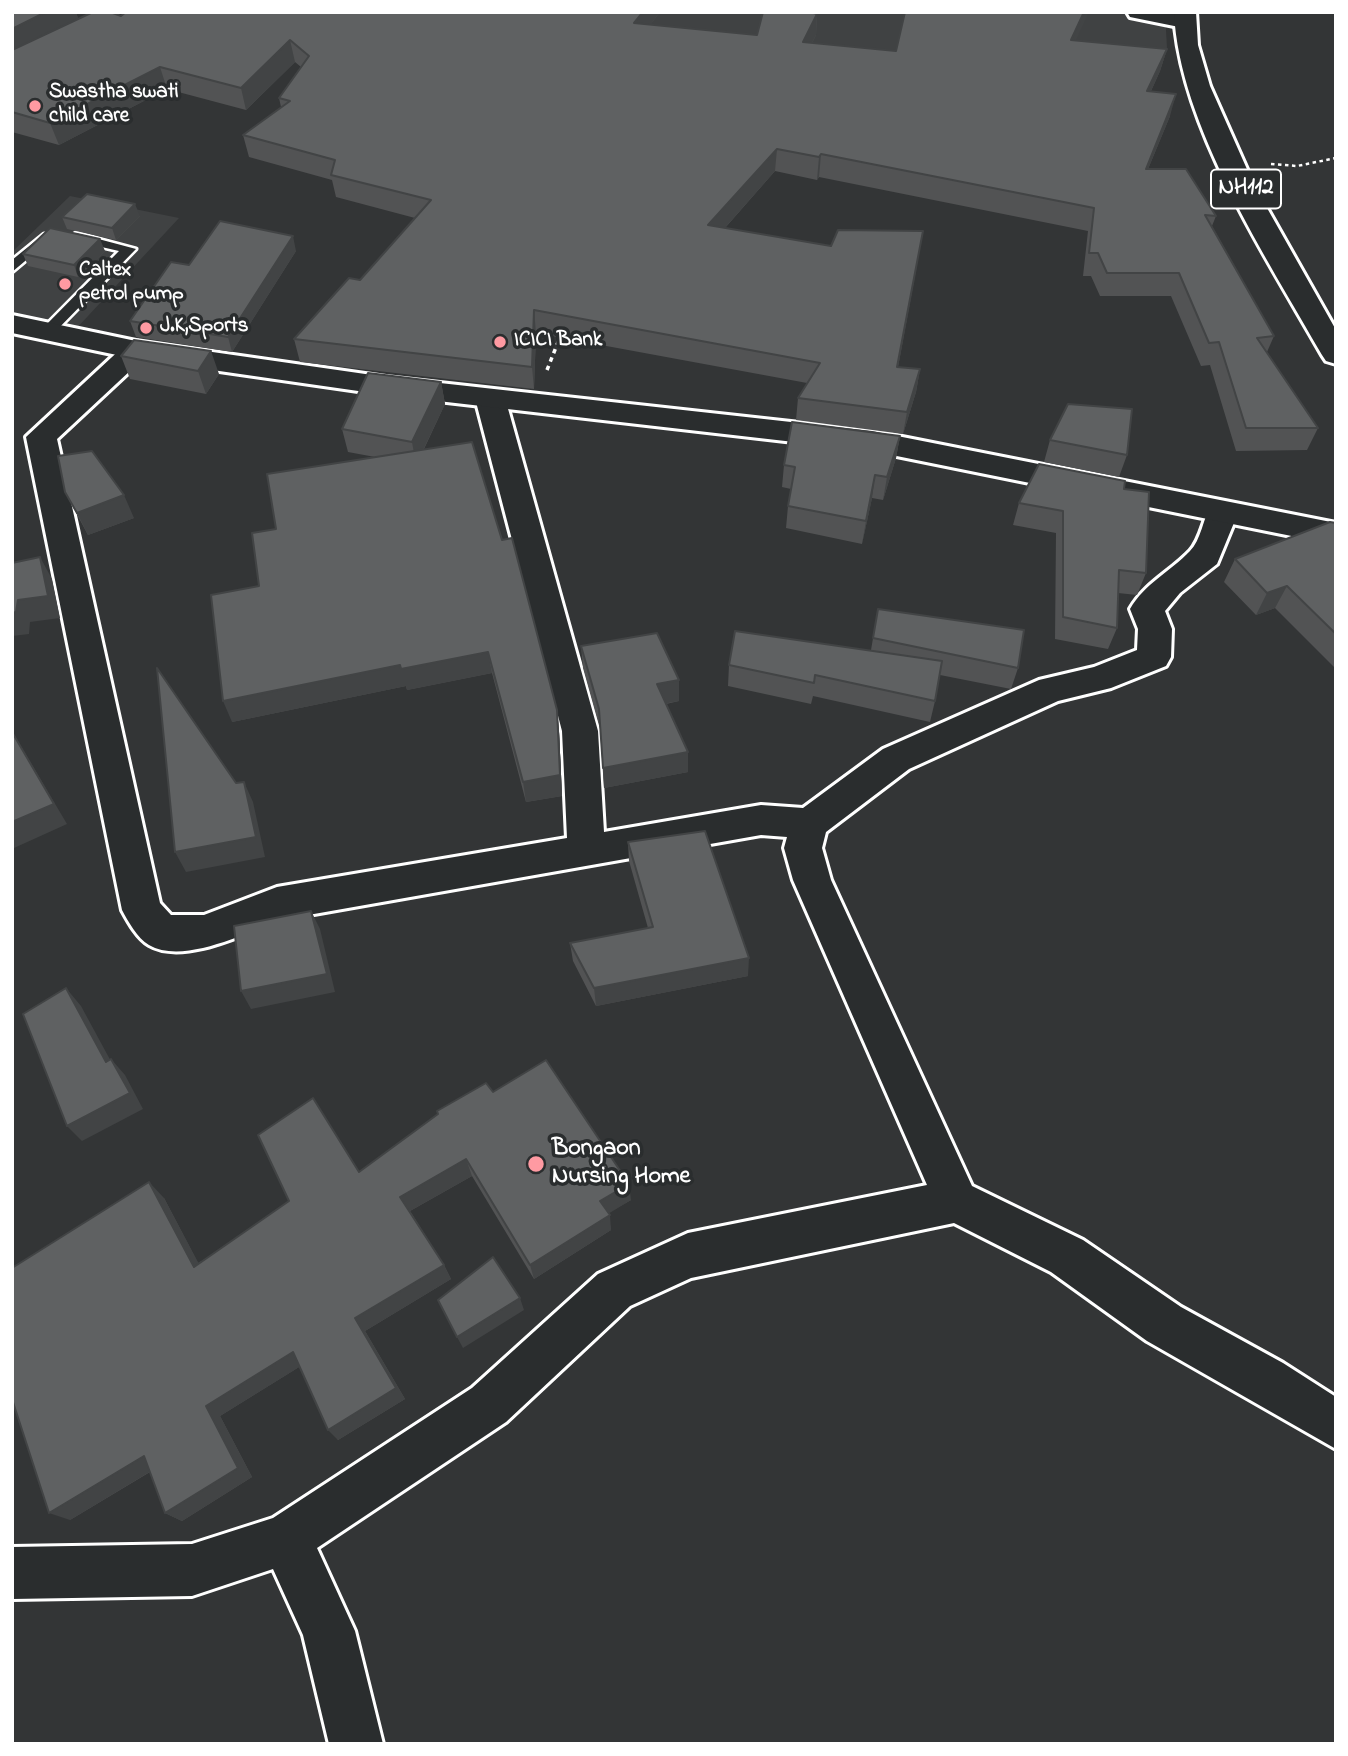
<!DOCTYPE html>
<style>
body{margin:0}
#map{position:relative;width:1348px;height:1756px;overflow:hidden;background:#333536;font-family:"Indie Flower",sans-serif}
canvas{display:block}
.frame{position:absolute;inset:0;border:14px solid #fff;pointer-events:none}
</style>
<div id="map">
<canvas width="1348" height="1756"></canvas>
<div class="frame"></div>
</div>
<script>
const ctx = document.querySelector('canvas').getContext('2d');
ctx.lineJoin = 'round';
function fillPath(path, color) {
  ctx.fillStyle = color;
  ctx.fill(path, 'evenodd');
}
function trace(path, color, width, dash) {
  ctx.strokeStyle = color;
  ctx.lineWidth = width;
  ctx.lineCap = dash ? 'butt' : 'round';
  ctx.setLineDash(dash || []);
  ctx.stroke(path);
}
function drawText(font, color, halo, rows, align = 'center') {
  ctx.font = font + ' "Indie Flower",sans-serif';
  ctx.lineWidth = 7;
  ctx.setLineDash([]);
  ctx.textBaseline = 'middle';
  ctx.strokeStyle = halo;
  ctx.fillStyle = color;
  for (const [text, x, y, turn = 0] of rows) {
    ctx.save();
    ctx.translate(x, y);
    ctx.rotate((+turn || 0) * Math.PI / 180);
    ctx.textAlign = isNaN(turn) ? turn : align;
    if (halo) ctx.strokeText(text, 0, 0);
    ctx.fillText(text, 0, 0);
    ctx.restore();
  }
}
const built = new Path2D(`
 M490,12H1165L1167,48L819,58Z
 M70,196L179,218L75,330L12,317V252Z`);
const pathFar1 = new Path2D(`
 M1271,164L1297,166L1336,158`);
const path = new Path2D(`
 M547,370L562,332`);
const service = new Path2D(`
 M76,233L136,249L53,334H43V328L119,251L71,240L69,237Z
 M44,234L49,235V241L12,272V260Z`);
const minor = new Path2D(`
 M136,341L146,344L150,350L146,356L57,439L160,903L171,915H204L277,887L567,838L562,731L475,398L480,391L490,389L500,391L505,398L598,731L604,832L761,805L803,808L883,749L1039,680L1094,667L1137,650L1138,629L1130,609C1145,583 1170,572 1190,551C1201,540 1203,519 1211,505L1222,502L1233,505L1238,513L1217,564L1180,593L1165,611L1172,629L1171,657L1166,666L1111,688L1058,701L909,769L826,832L822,848L831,880L972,1186L1083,1240L1181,1307L1283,1363L1336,1397V1449L1147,1341L1051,1272L954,1223L691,1278L630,1306L506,1422L317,1548L355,1631L383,1744H329L303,1635L273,1569L192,1596L12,1599V1547L192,1544L273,1518L472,1388L598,1274L688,1233L927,1185L793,880L784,848L787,837L761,835L280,920C246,933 183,965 149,945C137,938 128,921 122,910L26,437L126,344Z`);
const primary = new Path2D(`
 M104,12H133L130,17L12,74V58Z
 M1127,12H1174L1192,16L1195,21L1184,28L1130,17Z
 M12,315L136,341L386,377L872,431L1336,523V545L872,451L386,395L136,359L12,333Z`);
const trunk = new Path2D(`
 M1174,12H1196L1198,45L1210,86L1254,185L1336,330V364L1326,361L1322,355C1267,258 1179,125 1174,12Z`);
const wall = new Path2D(`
 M12,12H76L78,19L121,16L126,12H660L650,25L757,35L817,14L816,35L812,43L896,51L1076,40L1167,49L1160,71L1151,91L1170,116L1148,169L1216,216L1212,226L1274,336L1267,352L1318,428L1307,450L1236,451L1210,365L1201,366L1171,296H1100L1091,276H1083L1088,231L819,177L817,180L775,171L725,228L831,246L919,254L898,367L920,369L916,392L903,434L796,420L798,398L807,383L536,333L534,389L300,362L294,339L360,280L415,218L336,197L332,180L249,157L243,135L281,107L279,98L301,67L295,62L246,110L167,89L59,145L12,132Z
 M140,216L116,240L67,229L62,217Z
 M105,251L78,277L28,266L23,254Z
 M296,251L232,352L136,337L130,321L189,265Z
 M121,356L219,374L206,394L130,379Z
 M441,382L445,404L424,449L502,540L557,710L559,731L562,796L526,802L492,673L407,690L406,686L232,722L259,586L276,529L375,457L348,452L342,429Z
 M900,436L896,458L883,500L872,498L862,544L786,528L788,506L791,489L782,487L784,465Z
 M1050,440L1127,455L1119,477L1044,462Z
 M1124,489L1146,573L1137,595L1118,593L1117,628L1108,649L1055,639L1056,533L1013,525L1019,503Z
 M65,492L134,518L88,535Z
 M1336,523V669L1275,608L1256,615L1224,582L1235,559Z
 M878,609L1018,668L1011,689L940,675L935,701L930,722L813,696L811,704L728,686L729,665L871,650Z
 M581,646L679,680V701L666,704L688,752V772L604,788L600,729L583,668Z
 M628,842L748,976L596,1006L573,961L570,943L648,928L629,861Z
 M493,1092L631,1200L608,1213L611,1230L534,1279L472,1176L410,1211L444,1265L451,1279L365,1331L405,1399L338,1440L299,1367L220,1416L252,1477L182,1521L165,1513L150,1472L70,1520L164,1198L198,1263L359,1172Z`);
const shadedWall = new Path2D(`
 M46,12H76L79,21L12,55V29Z
 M643,12H660L635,45L634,23Z
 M1084,12H1089L1066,62L1071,40Z
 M817,14L816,35L801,64L803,42Z
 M290,40L295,62L246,110L241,88Z
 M1167,49L1160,71L1141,113L1147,91Z
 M160,67L167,89L59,145L50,123Z
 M1176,94L1170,116L1139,191L1146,169Z
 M777,149L775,171L708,247V225Z
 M821,154L819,177L817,180L819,157Z
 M135,204L140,216L116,240L112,228Z
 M293,236L296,251L232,352L228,337Z
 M100,239L105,251L78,277L74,265Z
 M534,310L536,333L534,389L532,367Z
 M211,351L219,374L206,394L198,371Z
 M920,369L916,392L903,434L907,412Z
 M441,382L445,404L416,465L412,442Z
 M900,436L896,458L883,500L887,477Z
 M875,475L872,498L862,544L866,521Z
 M124,495L134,518L88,535L77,513Z
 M40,557L52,579L60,618L30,622L29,634L12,636V613L18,600Z
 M1287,586L1275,608L1256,615L1267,593Z
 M488,652L492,673L407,690L406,686L232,722L223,701L400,665Z
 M679,680V701L657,705V684Z
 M557,710L559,731L562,796L526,802L523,782Z
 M12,731L67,824L14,848L12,846Z
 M688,752V772L604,788L603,768Z
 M244,782L253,802L265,857L186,872L175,852Z
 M311,911L320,929L335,992L251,1009L241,991Z
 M749,958L748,976L596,1006L594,988Z
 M66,988L81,1006L120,1078L106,1062Z
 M111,1059L125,1075L143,1109L82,1141L67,1126Z
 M466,1159L472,1176L408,1212L400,1197Z
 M149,1182L164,1198L208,1281L194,1267Z
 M629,1184L631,1200L603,1217L600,1201Z
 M610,1215L611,1230L534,1279L530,1265Z
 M444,1265L451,1279L365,1331L405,1399L338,1440L328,1430L355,1318Z
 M520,1298L524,1310L463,1348L457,1337Z
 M293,1352L304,1364L220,1416L252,1477L182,1521L165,1513L206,1406Z
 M144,1456L161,1465L70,1520L49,1513Z`);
const building = new Path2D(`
 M12,12H46L12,29Z
 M93,12H110L121,16L126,12H643L634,23L757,35L763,12H810L817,14L803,42L896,51L905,12H1084L1071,40L1167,49L1147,91L1176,94L1146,169H1186L1216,216L1205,215L1274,336L1257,338L1318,428H1246L1219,342L1209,343L1179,273H1107L1098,253H1089L1094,208L821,154L819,157L777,149L708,225L831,246L838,230L923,231L897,367L920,369L907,412L798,398L820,363L534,310L532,367L294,339L349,278L360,280L431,200L331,175L335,160L243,135L290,101L279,98L309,56L290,40L241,88L160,67L50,123L12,112V50Z
 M87,194L135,204L112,228L62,217Z
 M220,221L293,236L228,337L130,321L171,262L189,265Z
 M50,228L100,239L74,265L23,254Z
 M134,340L211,351L198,371L121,356Z
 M368,373L441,382L412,442L342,429Z
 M1068,404L1132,409L1127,455L1050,440Z
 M792,422L900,436L887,477L875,475L866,521L788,506L795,467L784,465Z
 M472,442L502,540L512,538L557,710L560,775L523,782L488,652L401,669L400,665L223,701L211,595L259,586L252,533L276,529L267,474Z
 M92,451L124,495L77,513L65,492L58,456Z
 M1039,464L1125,481L1124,489L1149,492L1146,573L1119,570L1117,628L1063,617V511L1019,503Z
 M1330,522L1336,523V634L1287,586L1267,593L1235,559Z
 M40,557L48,596L18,600L16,612L12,613V563Z
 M878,609L1024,630L1018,668L873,638Z
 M735,631L942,661L935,701L815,675L814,683L729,665Z
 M657,633L679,680L657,684L688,752L603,768L599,709L581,646Z
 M157,668L236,783L244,782L256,837L175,852Z
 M12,732L54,804L12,822Z
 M705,831L749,958L594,988L570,943L653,927L628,842Z
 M311,911L327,974L241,991L234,926Z
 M66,988L106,1062L111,1059L130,1093L67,1126L23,1014Z
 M546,1060L629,1184L600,1201L610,1215L530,1265L466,1159L400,1197L444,1265L355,1318L396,1388L328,1430L293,1352L206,1406L238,1468L165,1513L144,1456L49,1513L12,1399V1268L149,1182L194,1267L289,1201L258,1135L313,1098L359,1172L438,1114L437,1111L486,1083L493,1092Z
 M493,1257L520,1298L457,1337L438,1300Z`);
const markers = [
 [35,106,7,"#ff9aa2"],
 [65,284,7,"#ff9aa2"],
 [146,328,7,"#ff9aa2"],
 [500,342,7,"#ff9aa2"],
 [536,1164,9,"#ff9aa2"]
];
const farPoinames = [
 ["Swastha swati",49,94],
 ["child care",49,118],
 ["Caltex",79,272],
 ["petrol pump",79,296],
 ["J.K,Sports",160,328],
 ["ICICI Bank",514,342]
];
const shields = [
 [1246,189,70]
];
const shieldNames = [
 ["NH112",1246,189]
];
const poiNames = [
 ["Bongaon",552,1150],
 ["Nursing Home",552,1178]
];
fillPath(built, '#404243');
trace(service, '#fff', 5);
trace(minor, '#fff', 6);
trace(primary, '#fff', 6);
trace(trunk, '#fff', 6);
trace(pathFar1, '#fff', 2.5, [3.5, 3.5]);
trace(path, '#fff', 3.5, [4.5, 4.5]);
fillPath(service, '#2a2d2e');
fillPath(minor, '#2a2d2e');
fillPath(primary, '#2a2d2e');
fillPath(trunk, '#2a2d2e');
fillPath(wall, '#525354');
fillPath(shadedWall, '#424445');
fillPath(building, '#5f6162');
trace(building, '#424445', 2);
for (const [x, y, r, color] of markers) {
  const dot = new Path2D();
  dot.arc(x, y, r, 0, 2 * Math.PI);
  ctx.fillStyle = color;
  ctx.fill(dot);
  trace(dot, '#2a2d2e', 2.5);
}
drawText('bold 21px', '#fff', '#2a2d2e', farPoinames, 'left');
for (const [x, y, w] of shields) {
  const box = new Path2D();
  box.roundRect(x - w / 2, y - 19.5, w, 39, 5);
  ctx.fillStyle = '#2a2d2e';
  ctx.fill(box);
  trace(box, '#fff', 2);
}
drawText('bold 23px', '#fff', null, shieldNames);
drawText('bold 24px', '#fff', '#2a2d2e', poiNames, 'left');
</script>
